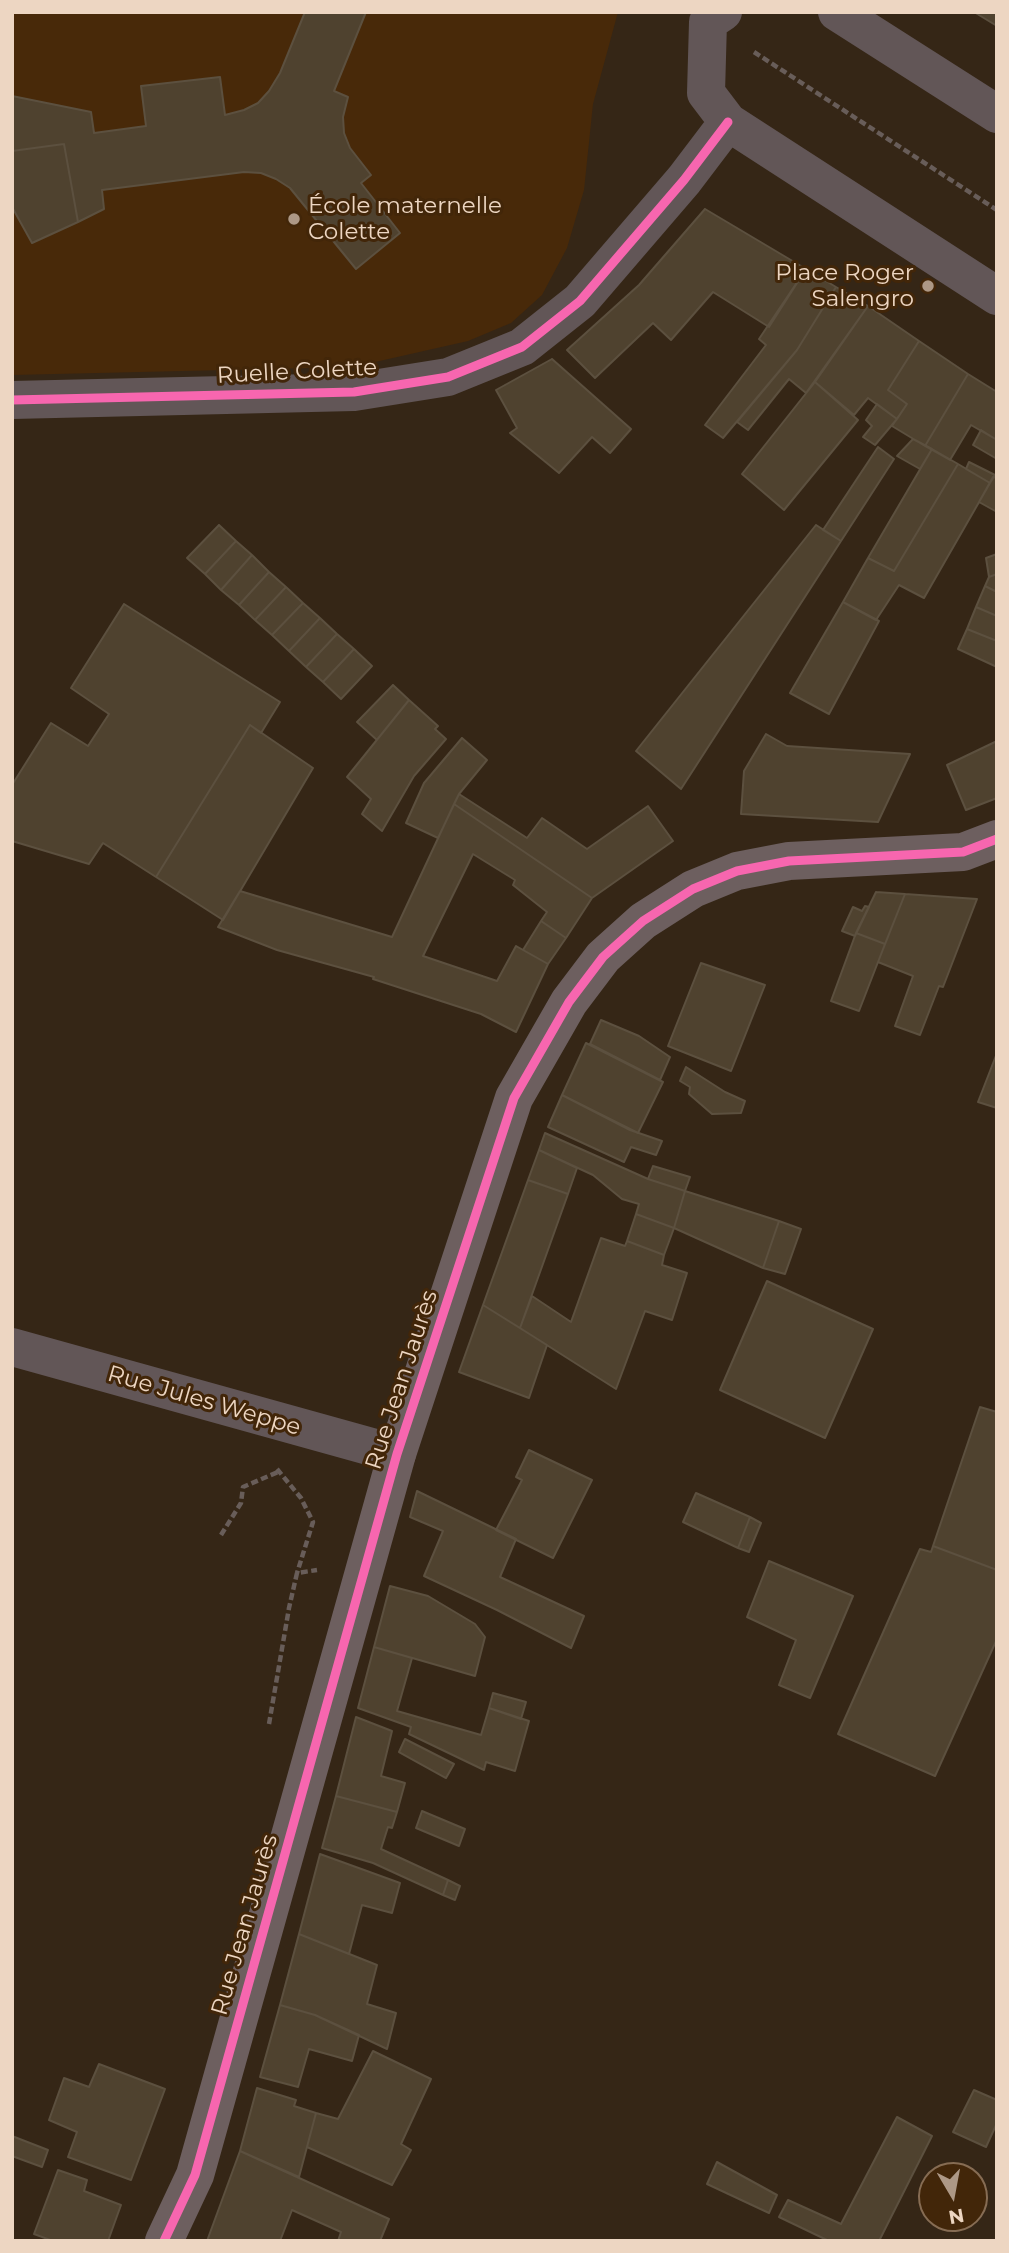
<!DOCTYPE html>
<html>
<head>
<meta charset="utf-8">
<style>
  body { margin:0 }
  #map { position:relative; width:1009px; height:2253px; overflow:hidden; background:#352616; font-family:Montserrat,sans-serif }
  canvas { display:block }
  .frame { position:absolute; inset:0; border:14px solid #edd6c2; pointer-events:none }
  .north { position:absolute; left:918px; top:2162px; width:70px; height:70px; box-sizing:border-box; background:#422609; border:2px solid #866c53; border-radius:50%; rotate:170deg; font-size:19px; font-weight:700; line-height:28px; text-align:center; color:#edd6c2 }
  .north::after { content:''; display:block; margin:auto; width:24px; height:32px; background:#ad9886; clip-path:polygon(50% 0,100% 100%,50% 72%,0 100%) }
</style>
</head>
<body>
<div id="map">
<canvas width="1009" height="2253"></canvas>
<div class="frame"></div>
<div class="north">N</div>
</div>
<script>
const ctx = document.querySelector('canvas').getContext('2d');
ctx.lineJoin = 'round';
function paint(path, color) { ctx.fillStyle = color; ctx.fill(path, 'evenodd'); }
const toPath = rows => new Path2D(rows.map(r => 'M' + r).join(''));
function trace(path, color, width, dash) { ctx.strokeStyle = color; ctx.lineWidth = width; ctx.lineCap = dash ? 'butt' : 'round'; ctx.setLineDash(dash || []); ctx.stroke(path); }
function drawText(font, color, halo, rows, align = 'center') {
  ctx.font = font + ' Montserrat,sans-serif'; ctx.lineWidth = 6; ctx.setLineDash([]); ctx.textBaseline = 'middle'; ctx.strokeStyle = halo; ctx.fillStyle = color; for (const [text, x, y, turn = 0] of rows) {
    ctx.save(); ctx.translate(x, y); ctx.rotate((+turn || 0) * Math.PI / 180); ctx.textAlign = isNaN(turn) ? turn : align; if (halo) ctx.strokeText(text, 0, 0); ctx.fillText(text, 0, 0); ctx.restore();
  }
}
paint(toPath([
  [12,12,618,12,593,104,584,190,567,248,542,295,511,323,468,341,353,367,12,375]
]), '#482909');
const building = toPath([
  [305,12,366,12,334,91,348,97,343,117,344,133,350,148,371,175,361,183,400,233,356,269,290,188,276,179,261,173,244,172,102,190,104,209,78,222,64,144,12,151,12,96,91,112,94,133,146,126,141,86,220,77,225,115,244,110,258,103,269,91,280,73,305,12],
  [974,12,997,12,997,26,974,12],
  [64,144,78,222,32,243,12,207,12,151,64,144],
  [705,209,806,269,769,327,713,292,671,340,653,323,595,378,567,350,639,285,705,209],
  [806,269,836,287,797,350,723,438,705,425,766,345,759,339,806,269],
  [836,287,868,306,806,393,789,379,748,430,737,422,797,350,836,287],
  [868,306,919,341,888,390,907,404,897,419,868,398,854,415,815,382,868,306],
  [919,341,968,374,925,446,892,426,907,404,888,390,919,341],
  [552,359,631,429,610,453,592,437,559,473,510,433,517,428,496,390,552,359],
  [968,374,997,392,997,440,971,425,950,460,925,446,968,374],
  [815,382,858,420,784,510,742,474,815,382],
  [877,404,897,419,875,445,863,437,872,426,866,420,877,404],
  [981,430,997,440,997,459,973,445,981,430],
  [913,439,932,449,920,469,897,456,913,439],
  [878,447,894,459,841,541,823,530,878,447],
  [932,449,958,464,894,571,868,558,932,449],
  [969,462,995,475,990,483,966,469,969,462],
  [958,464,990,483,924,598,899,585,876,620,843,602,868,558,894,571,958,464],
  [993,477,997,478,997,512,979,502,993,477],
  [219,525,236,541,205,574,187,558,219,525],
  [816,525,841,541,681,789,636,751,816,525],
  [236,541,252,555,221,590,205,574,236,541],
  [997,554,997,574,989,577,986,558,997,554],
  [252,555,269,572,239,605,221,590,252,555],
  [269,572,286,587,255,620,239,605,269,572],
  [997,574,997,592,985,586,989,577,997,574],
  [985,586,997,592,997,616,976,607,985,586],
  [286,587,303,603,272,635,255,620,286,587],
  [843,602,879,621,829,714,790,693,843,602],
  [303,603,320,618,289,651,272,635,303,603],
  [124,604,280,702,261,733,250,725,156,877,103,843,89,864,12,841,12,785,51,723,88,746,109,714,71,688,124,604],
  [976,607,997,616,997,641,967,629,976,607],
  [320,618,337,634,306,667,289,651,320,618],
  [967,629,997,641,997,667,958,649,967,629],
  [337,634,354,649,323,682,306,667,337,634],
  [354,649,372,666,341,699,323,682,354,649],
  [393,685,409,700,377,740,357,722,393,685],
  [409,700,438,726,435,729,446,739,414,776,382,831,362,814,371,799,347,777,409,700],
  [250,725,313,768,223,920,156,877,250,725],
  [766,734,787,746,910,754,878,822,741,814,744,771,766,734],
  [462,738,487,760,459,794,438,838,406,823,424,783,462,738],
  [997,741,997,798,966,810,947,765,997,741],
  [459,794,527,838,542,818,587,849,648,806,673,841,592,898,454,804,459,794],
  [454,804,592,898,566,938,541,921,547,912,513,885,515,880,473,854,423,956,497,981,516,946,548,964,516,1032,481,1014,373,979,374,977,277,950,218,927,240,891,392,937,454,804],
  [876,892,905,894,885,944,856,933,876,892],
  [905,894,977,899,943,987,939,986,920,1035,895,1026,913,976,878,962,905,894],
  [865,906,869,907,855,936,842,931,853,907,862,911,865,906],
  [541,921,566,938,548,964,523,950,541,921],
  [856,933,885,944,859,1011,831,1001,856,933],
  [701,963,765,985,731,1071,668,1046,701,963],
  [601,1020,639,1036,670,1057,660,1080,590,1044,601,1020],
  [586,1043,663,1082,638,1133,562,1095,586,1043],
  [997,1053,997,1108,978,1102,997,1053],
  [686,1067,725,1092,745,1101,741,1113,712,1114,689,1094,690,1087,680,1081,686,1067],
  [562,1095,630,1130,662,1141,656,1155,631,1147,624,1162,548,1127,562,1095],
  [545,1133,648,1179,685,1191,674,1228,636,1214,639,1204,622,1199,593,1175,539,1150,545,1133],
  [539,1150,577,1168,568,1194,528,1180,539,1150],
  [653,1166,690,1177,685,1191,648,1179,653,1166],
  [528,1180,568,1194,520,1328,483,1305,528,1180],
  [685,1191,779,1221,763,1268,674,1228,685,1191],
  [636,1214,674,1228,664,1255,627,1241,636,1214],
  [779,1221,801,1229,785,1274,763,1268,779,1221],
  [601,1238,625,1246,627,1241,664,1255,662,1265,687,1273,672,1320,645,1311,616,1389,520,1328,532,1296,571,1322,601,1238],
  [767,1281,873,1329,825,1438,720,1390,767,1281],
  [483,1305,547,1345,529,1398,459,1372,483,1305],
  [980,1407,997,1412,997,1570,933,1546,980,1407],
  [529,1450,592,1480,553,1558,496,1530,522,1480,516,1477,529,1450],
  [417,1491,516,1539,500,1577,584,1616,571,1648,497,1610,424,1576,443,1531,410,1517,417,1491],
  [696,1493,750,1517,738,1548,683,1522,696,1493],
  [750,1517,761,1523,749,1552,738,1548,750,1517],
  [933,1546,997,1570,997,1639,935,1776,838,1734,920,1549,931,1552,933,1546],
  [769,1561,853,1596,810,1698,779,1685,796,1640,747,1617,769,1561],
  [390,1586,428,1596,475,1624,485,1637,475,1676,374,1647,390,1586],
  [374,1647,412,1658,397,1711,481,1735,489,1708,529,1721,515,1771,486,1762,484,1770,409,1734,411,1727,358,1708,374,1647],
  [493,1693,526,1702,521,1719,489,1708,493,1693],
  [356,1717,392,1731,381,1776,405,1783,397,1812,336,1796,356,1717],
  [405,1739,454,1764,446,1778,399,1752,405,1739],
  [336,1796,397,1812,392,1828,388,1827,381,1849,448,1880,443,1895,373,1863,322,1848,336,1796],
  [422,1811,465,1829,459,1846,416,1828,422,1811],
  [320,1854,400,1883,392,1913,362,1905,349,1954,299,1934,320,1854],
  [448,1880,460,1886,455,1900,443,1895,448,1880],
  [299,1934,377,1965,367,2004,396,2013,387,2049,315,2015,280,2005,299,1934],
  [280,2005,315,2015,359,2035,352,2061,309,2049,298,2087,260,2077,280,2005],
  [373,2051,431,2079,401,2144,411,2150,392,2185,307,2147,316,2113,338,2119,373,2051],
  [99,2064,165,2089,131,2180,68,2157,77,2132,49,2120,64,2078,89,2087,99,2064],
  [257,2088,296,2100,294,2106,316,2113,299,2177,240,2151,257,2088],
  [974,2090,997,2100,997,2123,986,2147,953,2132,974,2090],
  [897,2117,932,2136,879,2241,829,2241,779,2217,788,2200,841,2224,897,2117],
  [12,2136,48,2150,42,2167,12,2156,12,2136],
  [240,2151,389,2219,380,2241,338,2241,341,2232,292,2210,280,2241,207,2241,240,2151],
  [717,2162,777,2195,769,2213,707,2184,717,2162],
  [58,2170,87,2180,84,2191,121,2205,108,2241,53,2241,34,2234,58,2170]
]);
paint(building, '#4f422f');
trace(building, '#5c503f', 2);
trace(toPath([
  [754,52,997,210],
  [277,1469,301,1498,313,1522,297,1573],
  [221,1535,241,1503,243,1487,278,1472],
  [269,1724,289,1608,297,1573,317,1570]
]), '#685d59', 4.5, [7, 3.5]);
trace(toPath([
  [723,12,708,22,706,93,728,122,997,296],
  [837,12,997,114],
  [12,400,354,392,448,377,522,347,580,301,684,180,728,122],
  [12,1347,397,1454]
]), '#625657', 38);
trace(toPath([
  [164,2241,195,2175,397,1454,514,1098,569,1002,603,957,643,921,693,889,737,871,789,861,963,852,997,839]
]), '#6d5f5f', 38);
trace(toPath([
  [12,400,354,392,448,377,522,347,580,301,684,180,728,122],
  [164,2241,195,2175,397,1454,514,1098,569,1002,603,957,643,921,693,889,737,871,789,861,963,852,997,839]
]), '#f766af', 9);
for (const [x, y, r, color] of [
  [294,219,7,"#ad9886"],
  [928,286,7,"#ad9886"]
]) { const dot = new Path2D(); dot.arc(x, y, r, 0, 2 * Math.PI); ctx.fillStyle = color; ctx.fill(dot); trace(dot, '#422609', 2.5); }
drawText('23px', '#edd6c2', '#422609', [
  ["École maternelle",308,206],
  ["Colette",308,232],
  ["Place Roger",914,273,"right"],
  ["Salengro",914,299,"right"]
], 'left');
drawText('23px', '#edd6c2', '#422609', [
  ["Ruelle Colette",297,372,-3],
  ["Rue Jean Jaurès",402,1380,-72],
  ["Rue Jules Weppe",204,1401,16],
  ["Rue Jean Jaurès",245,1925,-74]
]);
</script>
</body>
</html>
